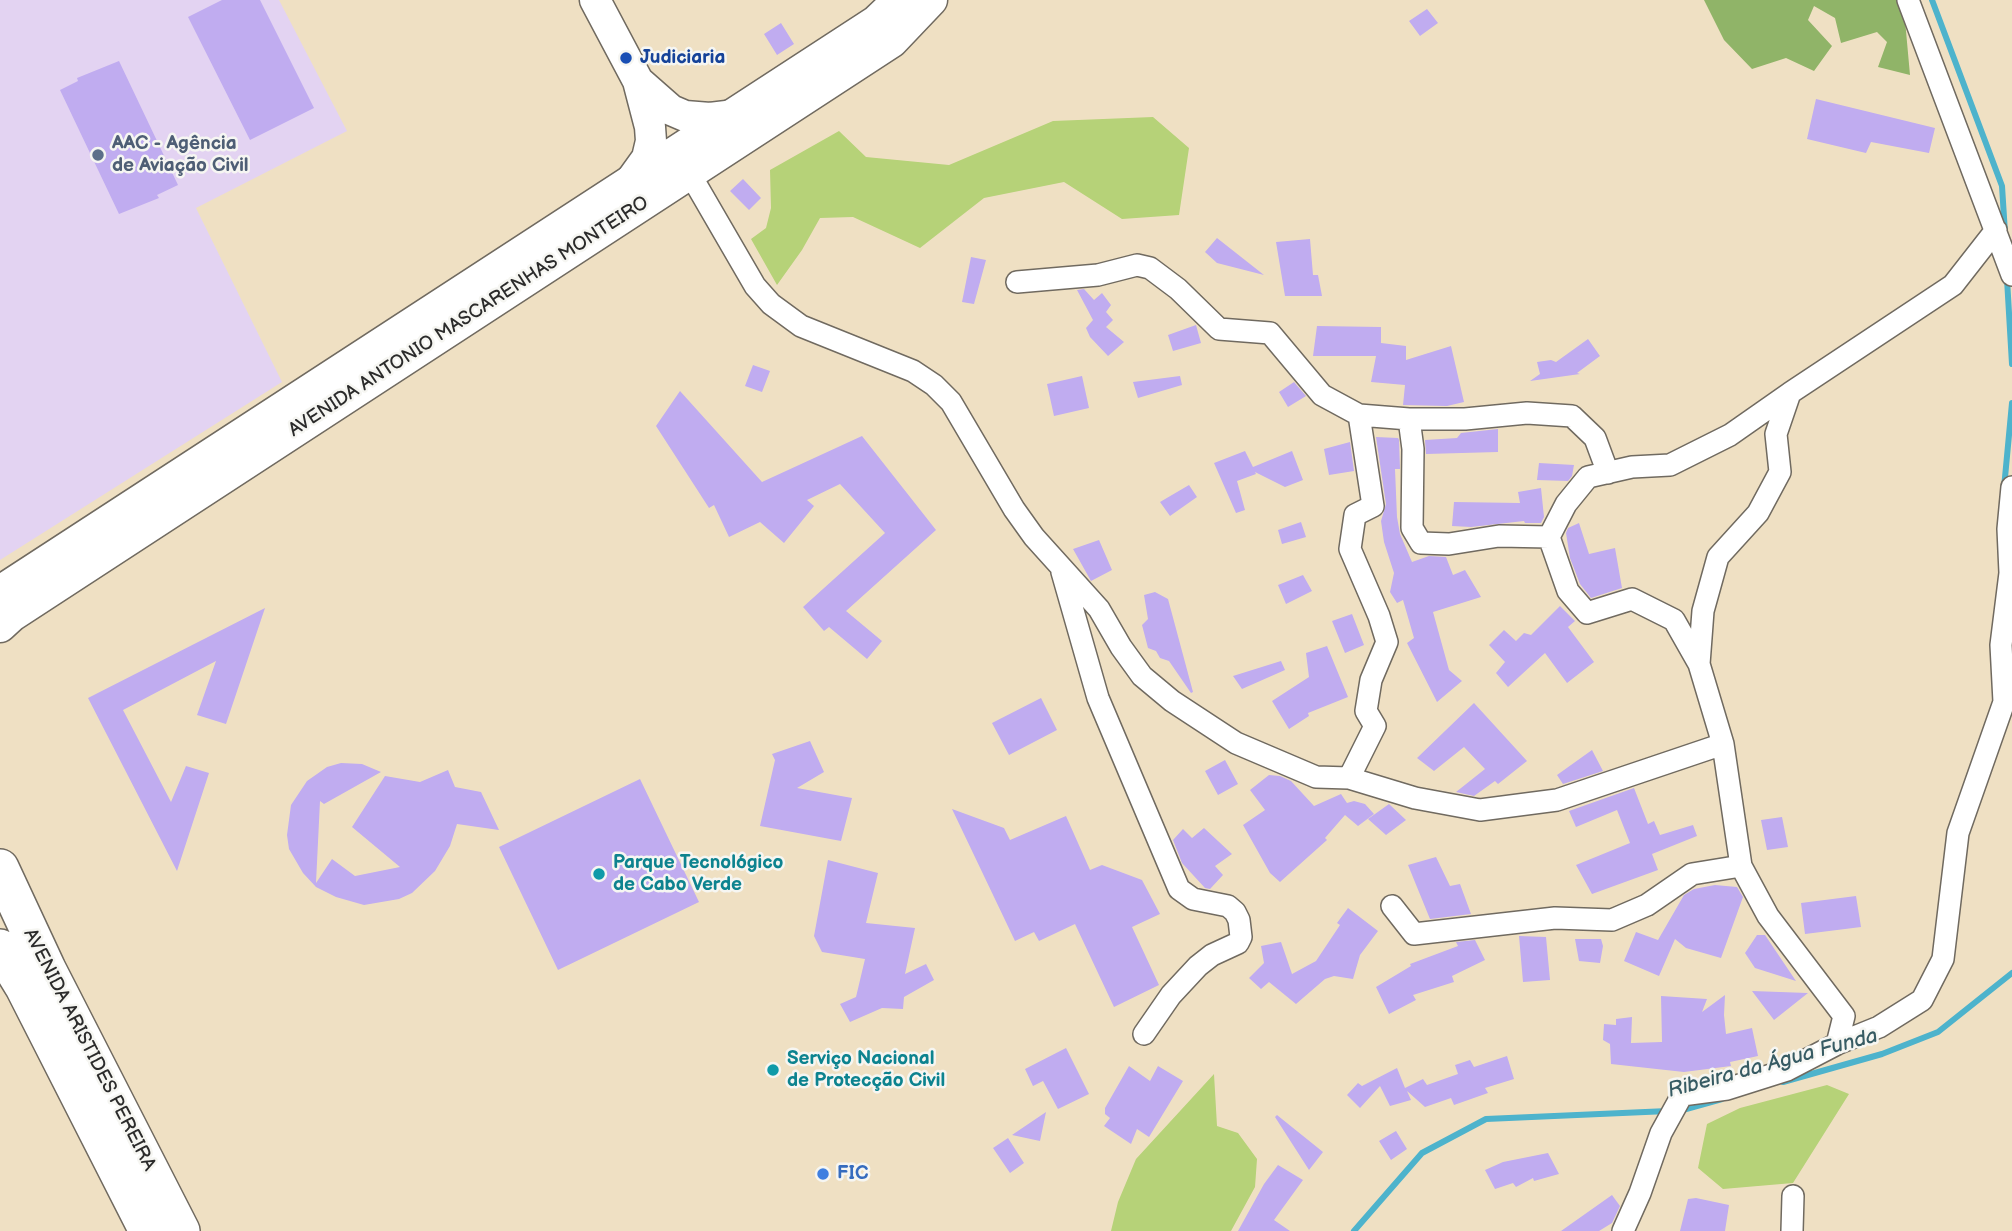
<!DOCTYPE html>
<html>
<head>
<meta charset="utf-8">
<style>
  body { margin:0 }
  canvas { display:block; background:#efe0c3 }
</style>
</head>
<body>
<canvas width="2012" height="1231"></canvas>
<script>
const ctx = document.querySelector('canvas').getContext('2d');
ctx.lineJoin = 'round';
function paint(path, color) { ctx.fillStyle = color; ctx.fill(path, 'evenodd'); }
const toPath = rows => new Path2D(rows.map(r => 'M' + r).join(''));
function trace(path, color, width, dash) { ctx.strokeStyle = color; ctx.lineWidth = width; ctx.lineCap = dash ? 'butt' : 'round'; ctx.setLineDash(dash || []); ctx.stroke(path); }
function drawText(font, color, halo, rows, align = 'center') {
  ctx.font = font + ' "Balsamiq Sans",sans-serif'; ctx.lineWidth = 5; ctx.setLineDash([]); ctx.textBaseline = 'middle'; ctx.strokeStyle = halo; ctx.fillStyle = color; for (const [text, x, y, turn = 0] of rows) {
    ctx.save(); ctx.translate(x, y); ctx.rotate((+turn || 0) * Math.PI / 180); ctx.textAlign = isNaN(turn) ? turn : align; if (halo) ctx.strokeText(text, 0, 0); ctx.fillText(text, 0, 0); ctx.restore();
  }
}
paint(toPath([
  [0,0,279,0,347,131,196,208,282,382,0,560]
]), '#e3d3f2');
paint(toPath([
  [1153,117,1189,148,1179,215,1122,219,1064,182,984,198,920,248,853,217,820,218,802,250,777,285,751,239,766,228,771,208,770,170,839,131,866,157,949,165,1053,121],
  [1214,1074,1217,1126,1238,1133,1257,1159,1255,1187,1231,1231,1111,1231,1118,1202,1136,1159],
  [1827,1085,1849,1094,1793,1183,1723,1189,1698,1168,1707,1124,1740,1108]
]), '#b6d278');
paint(toPath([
  [1704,0,1899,0,1904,9,1910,75,1878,67,1887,42,1877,32,1841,43,1835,18,1814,6,1808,20,1832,46,1814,71,1786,58,1752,69,1724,40]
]), '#90b468');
trace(toPath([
  [1932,0,2002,186,2005,233],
  [2007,279,2012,364],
  [2004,488,2012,403],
  [1783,1082,1882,1054,1938,1032,2012,973],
  [1679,1111,1722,1099],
  [1354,1231,1422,1153,1486,1119,1668,1111]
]), '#4db3cc', 6);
paint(toPath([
  [222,0,260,0,314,108,250,140,188,17],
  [1427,9,1438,23,1420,36,1409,21],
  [781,23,794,44,777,55,764,34],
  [119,61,178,185,157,195,159,198,119,214,60,90,78,81,77,78],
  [1816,99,1935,128,1929,153,1871,142,1866,153,1807,139],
  [743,179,761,198,749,210,730,191],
  [1217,238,1264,275,1217,263,1205,252],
  [1310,239,1313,275,1318,275,1322,296,1285,296,1276,242],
  [971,257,986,260,974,304,962,302],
  [1084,289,1094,300,1102,293,1111,305,1106,312,1113,320,1106,327,1124,342,1108,356,1090,337,1086,328,1093,320,1077,290],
  [1196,325,1201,343,1173,351,1168,335],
  [1317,326,1381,327,1381,343,1406,346,1406,360,1451,346,1464,402,1447,406,1403,405,1405,385,1371,382,1376,356,1313,356],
  [1588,339,1600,356,1577,373,1580,374,1530,381,1540,374,1537,362,1551,360,1556,362],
  [753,365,770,371,762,392,745,386],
  [1082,376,1089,408,1054,416,1047,384],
  [1180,376,1182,385,1138,398,1133,382],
  [1294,382,1306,396,1288,407,1279,392],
  [680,391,762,482,862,436,936,530,846,611,882,641,867,659,829,627,824,631,803,607,885,533,840,484,807,500,814,506,784,543,760,522,729,537,714,505,709,508,656,426],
  [1498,429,1498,452,1426,454,1425,440,1457,438,1461,433],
  [1376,437,1398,438,1399,440,1400,469,1395,469,1397,517,1400,534,1412,562,1429,556,1446,557,1453,575,1465,570,1481,597,1433,612,1449,670,1462,681,1437,702,1407,643,1414,638,1403,600,1397,603,1390,592,1394,573,1384,542,1381,521,1386,504],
  [1350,442,1354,471,1329,475,1324,449],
  [1245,451,1253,467,1292,451,1303,480,1285,487,1255,472,1256,474,1237,481,1245,510,1236,513,1214,463],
  [1539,463,1574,465,1572,476,1568,481,1537,480],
  [1189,485,1197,497,1170,516,1160,502],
  [1541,488,1544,517,1541,523,1525,523,1524,521,1471,527,1452,526,1454,502,1520,503,1518,492],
  [1301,522,1306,537,1282,544,1278,530],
  [1579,523,1589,554,1615,548,1622,588,1591,598,1580,584,1570,558,1566,533,1568,528],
  [1099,540,1112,570,1091,581,1073,549],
  [1303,575,1312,591,1286,604,1278,585],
  [1155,592,1168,599,1193,692,1191,693,1169,661,1160,658,1156,651,1148,648,1142,625,1148,619,1144,595],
  [1560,606,1575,621,1568,627,1594,662,1567,683,1545,653,1508,687,1496,673,1505,662,1489,645,1504,630,1516,641,1524,633,1531,635],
  [265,608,226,724,197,715,216,661,123,710,171,802,186,766,209,773,177,871,88,698],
  [1352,614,1364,645,1345,653,1332,621],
  [1327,646,1348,697,1308,713,1309,716,1289,729,1272,701,1309,677,1306,653],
  [1281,661,1285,670,1242,689,1233,676],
  [1041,698,1057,730,1009,755,992,723],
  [1474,703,1527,761,1498,784,1495,781,1474,796,1456,792,1485,769,1464,747,1434,771,1417,758],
  [810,741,824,772,797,788,852,798,841,841,760,826,775,760,772,754],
  [1592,750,1603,771,1563,784,1557,775],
  [1225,760,1238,784,1218,795,1205,771],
  [341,763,362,764,381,772,324,804,320,801,316,883,332,859,355,876,400,867,352,827,385,776,420,782,448,770,455,787,481,792,499,830,457,824,450,846,435,871,412,893,399,899,364,905,336,897,316,887,303,873,289,849,287,835,291,805,307,781,327,767],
  [1269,775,1280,776,1291,781,1314,806,1341,794,1347,803,1354,801,1365,804,1374,814,1358,826,1345,815,1325,838,1327,840,1280,882,1270,873,1243,825,1265,810,1250,790],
  [640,779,699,902,558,970,499,847],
  [1634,788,1648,824,1654,821,1660,835,1693,825,1697,836,1652,854,1658,870,1592,894,1576,865,1630,843,1617,810,1576,827,1569,811],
  [1389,804,1406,820,1386,835,1368,819],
  [952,809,1004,828,1010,840,1066,816,1090,870,1102,865,1142,880,1160,914,1132,927,1159,985,1114,1007,1075,924,1039,941,1034,932,1015,941],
  [1782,817,1788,847,1767,850,1761,820],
  [1204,828,1232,854,1215,866,1223,875,1210,889,1205,888,1182,863,1173,840,1183,829,1192,838],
  [1436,857,1450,886,1460,884,1471,914,1430,919,1408,865],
  [828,860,878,873,866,923,915,928,905,974,926,964,934,980,904,997,903,1009,882,1008,850,1022,840,1004,856,997,865,959,822,952,814,936],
  [1715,885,1737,887,1743,897,1721,958,1686,948,1675,939,1659,976,1624,961,1636,932,1658,940,1684,895,1694,889],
  [1856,896,1861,927,1805,934,1801,903],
  [1348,908,1378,931,1360,955,1353,979,1334,976,1325,979,1296,1004,1269,982,1261,989,1249,978,1264,963,1261,946,1281,942,1292,974,1316,961,1340,925,1337,923],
  [1757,935,1765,935,1796,981,1755,968,1745,953],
  [1519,936,1546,937,1550,980,1523,982],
  [1575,939,1601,939,1603,946,1600,963,1579,961],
  [1475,940,1485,960,1452,976,1454,982,1413,995,1416,1000,1389,1014,1376,987,1411,966,1410,964,1458,946,1456,942],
  [1752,991,1808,993,1774,1020],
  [1725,995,1724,1015,1726,1034,1752,1028,1758,1056,1730,1062,1731,1066,1684,1072,1611,1064,1610,1044,1603,1040,1604,1024,1616,1025,1616,1019,1632,1017,1631,1043,1662,1042,1661,996,1707,999,1702,1012],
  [1066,1048,1089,1094,1058,1109,1043,1081,1033,1086,1025,1069],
  [1507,1056,1514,1079,1485,1088,1488,1093,1454,1105,1451,1098,1425,1107,1407,1091,1411,1100,1390,1106,1380,1086,1360,1108,1347,1095,1358,1083,1362,1086,1397,1068,1405,1088,1423,1079,1427,1085,1458,1074,1455,1065,1470,1060,1474,1067],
  [1129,1066,1150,1081,1158,1066,1183,1081,1149,1137,1137,1129,1131,1144,1104,1126,1110,1118,1105,1114,1105,1108],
  [1046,1112,1040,1141,1012,1135],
  [1277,1115,1323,1152,1309,1170,1275,1117],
  [1396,1131,1407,1149,1391,1160,1379,1141],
  [1008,1138,1024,1163,1010,1173,993,1148],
  [1548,1153,1559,1174,1534,1181,1533,1178,1516,1187,1513,1183,1495,1189,1485,1170,1503,1162],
  [1278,1165,1303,1180,1274,1220,1290,1231,1238,1231,1264,1184],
  [1612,1195,1620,1206,1612,1223,1599,1231,1561,1231],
  [1696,1198,1729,1205,1725,1231,1680,1231,1688,1199]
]), '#c0acf0');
const street = toPath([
  [1908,0,2012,275],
  [690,174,755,286,771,304,801,326,913,371,934,385,951,402,1014,509,1034,537,1099,609,1121,647,1142,676,1172,701,1236,743,1316,777,1349,778,1415,798,1480,810,1557,800,1723,744,1699,664,1703,611,1718,557,1758,513,1780,472,1776,434,1790,393,1953,285,1996,230],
  [1017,282,1098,275,1137,265,1150,268,1178,289,1219,329,1270,333,1322,395,1359,415,1409,419,1465,419,1527,413,1572,416,1595,438,1608,473],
  [1409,419,1413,449,1412,528,1421,543,1449,544,1499,536,1549,537],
  [1062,572,1098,698,1179,889,1193,899,1228,906,1235,912,1239,920,1241,937,1238,943,1212,955,1198,966,1171,995,1144,1034],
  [1699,664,1674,620,1632,599,1587,613,1568,591,1549,537,1566,504,1588,477,1632,467,1670,465,1730,435,1790,393],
  [1349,778,1375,726,1366,711,1371,680,1387,642,1379,616,1350,549,1355,515,1373,506,1359,415],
  [1741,866,1768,916,1844,1016,1837,1044],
  [1392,906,1414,934,1555,918,1612,920,1647,905,1692,874,1741,866,1723,744],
  [1623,1231,1640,1193,1661,1133,1682,1095,1727,1089,1787,1070,1837,1044,1879,1027,1922,1000,1943,959,1958,833,2004,702,2001,645,2010,573,2008,529,2012,487],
  [1792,1231,1793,1196]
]);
const secondary = toPath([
  [595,0,638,81,650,127,651,141,647,158,629,183],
  [638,81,671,110,685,116,710,118,735,115]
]);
const primary = toPath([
  [0,592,876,22,899,0],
  [0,626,12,615,892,41,931,0]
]);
const highway = toPath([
  [0,868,47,969,181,1231],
  [0,948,24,987,148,1231]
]);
trace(street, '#706a60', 24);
trace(secondary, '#706a60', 33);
trace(primary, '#706a60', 35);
trace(highway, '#706a60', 40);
trace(street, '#fff', 21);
trace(secondary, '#fff', 30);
trace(primary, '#fff', 32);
trace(highway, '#fff', 37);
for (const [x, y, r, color] of [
  [626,58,7,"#1a4fb4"],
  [98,155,7,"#5c6f8a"],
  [599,874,7,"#0f9aa8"],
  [773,1070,7,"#0f9aa8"],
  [823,1174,7,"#3f7fe0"]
]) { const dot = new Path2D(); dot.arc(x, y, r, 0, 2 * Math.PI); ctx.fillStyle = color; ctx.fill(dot); trace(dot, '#f6f6f2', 2.5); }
drawText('bold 19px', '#164399', '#f6f6f2', [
  ["Judiciaria",640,58]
], 'left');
drawText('bold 19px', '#4e5e75', '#f6f6f2', [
  ["AAC - Agência",112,144],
  ["de Aviação Civil",112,166]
], 'left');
drawText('19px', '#2b2b2b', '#f6f6f2', [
  ["AVENIDA ANTONIO MASCARENHAS MONTEIRO",469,317,-33],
  ["AVENIDA ARISTIDES PEREIRA",89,1050,63]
]);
drawText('bold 19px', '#0d838f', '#f6f6f2', [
  ["Parque Tecnológico",613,863],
  ["de Cabo Verde",613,885],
  ["Serviço Nacional",787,1059],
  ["de Protecção Civil",787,1081]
], 'left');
drawText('bold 19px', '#366cbe', '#f6f6f2', [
  ["FIC",837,1174]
], 'left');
drawText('italic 21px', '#375b63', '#f6f6f2', [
  ["Ribeira da Água Funda",1773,1064,-15]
]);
</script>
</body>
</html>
